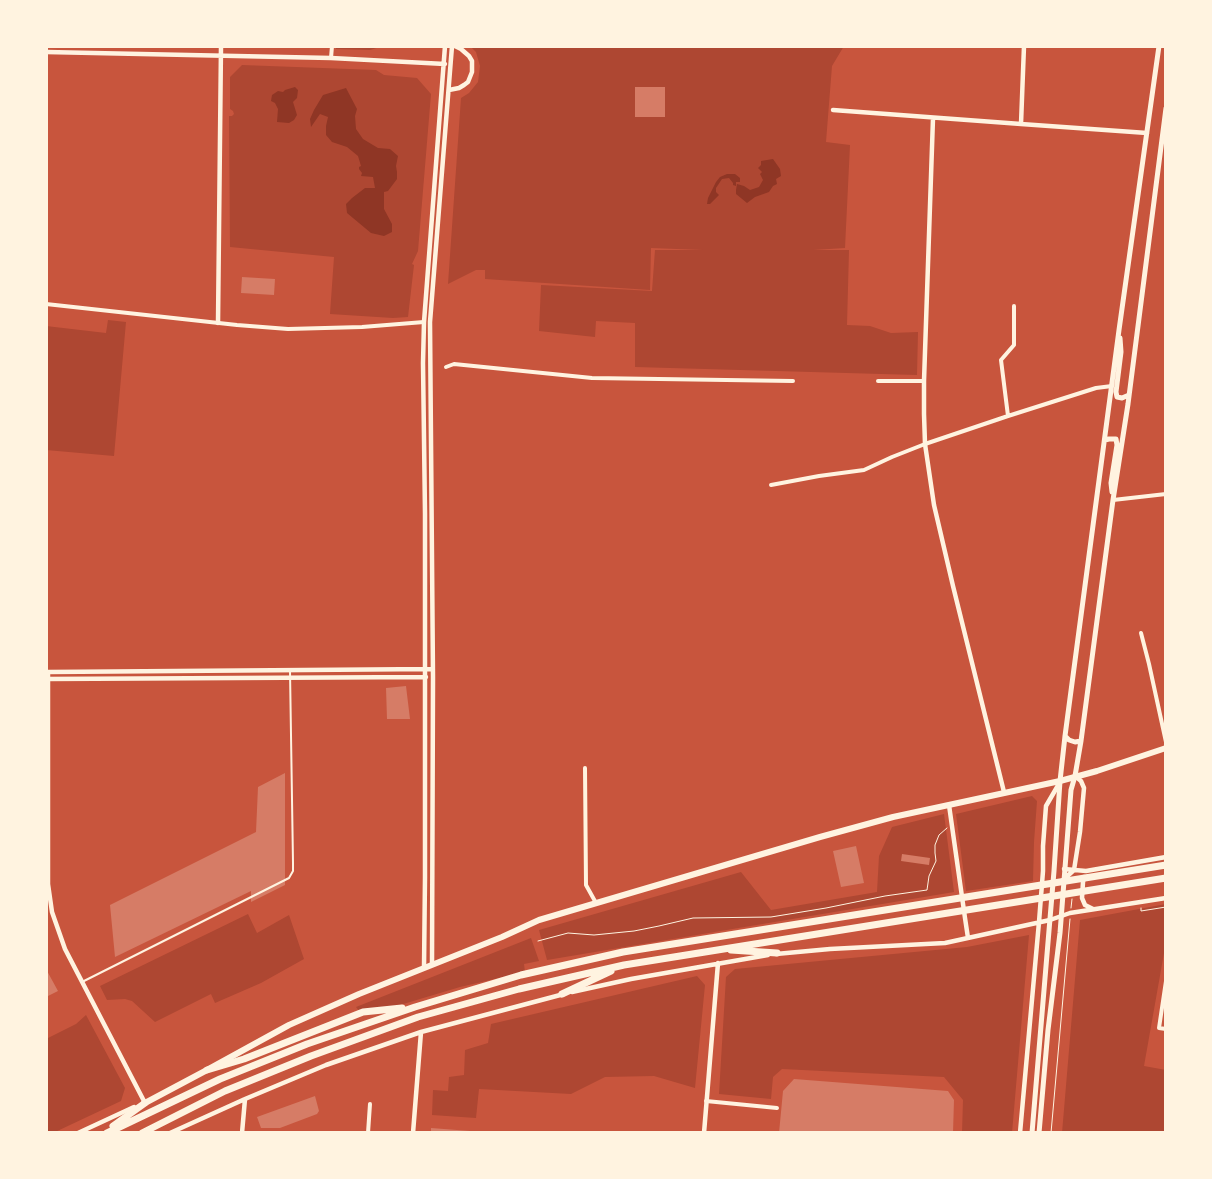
<!DOCTYPE html>
<html>
<head>
<meta charset="utf-8">
<style>
  body { margin:0 }
  #map { position:relative; width:1212px; height:1179px; overflow:hidden; background:#c8553d; font-family:Ubuntu,sans-serif }
  canvas { display:block }
  .frame { position:absolute; inset:0; border:48px solid #fff3e0; pointer-events:none }
</style>
</head>
<body>
<div id="map">
<canvas width="1212" height="1179"></canvas>
<div class="frame"></div>
</div>
<script>
const ctx = document.querySelector('canvas').getContext('2d');
ctx.lineJoin = 'round';
function paint(path, color) { ctx.fillStyle = color; ctx.fill(path, 'evenodd'); }
const toPath = rows => new Path2D(rows.map(r => 'M' + r).join(''));
function trace(path, color, width, dash) { ctx.strokeStyle = color; ctx.lineWidth = width; ctx.lineCap = dash ? 'butt' : 'round'; ctx.setLineDash(dash || []); ctx.stroke(path); }
paint(toPath([
  [336,46,383,46,370,50,336,49],
  [470,46,844,46,832,66,826,142,850,145,845,248,813,250,849,250,847,325,870,326,891,333,918,332,917,375,635,367,635,323,596,321,595,337,539,331,541,285,652,291,655,250,703,250,651,248,650,290,485,279,485,270,476,270,448,284,461,98,469,93,478,82,480,66,476,52],
  [242,65,376,70,384,75,417,78,431,94,418,251,412,264,414,265,408,317,393,318,330,314,334,257,230,247,229,116,232,116,234,114,233,111,230,109,230,77],
  [108,320,126,322,114,456,46,450,46,326,106,333],
  [1032,796,1037,801,1034,842,1033,881,966,891,956,814],
  [944,814,954,892,547,960,539,930,741,872,771,910,877,892,879,856,892,827],
  [1166,904,1164,953,1144,1066,1166,1070,1166,1133,1062,1133,1080,920],
  [248,914,257,933,289,915,304,959,261,983,215,1003,211,994,155,1022,132,1001,125,999,107,1000,100,986],
  [1029,935,1012,1133,962,1133,963,1100,944,1077,782,1069,773,1077,771,1099,719,1094,726,977,735,969,967,947],
  [531,938,539,961,524,964,525,972,460,987,400,1005,359,1011,356,1007],
  [697,976,705,985,695,1088,654,1076,605,1077,571,1094,479,1089,476,1118,432,1115,433,1090,448,1091,449,1077,464,1075,465,1050,488,1043,491,1024],
  [86,1015,125,1088,121,1101,53,1133,46,1133,46,1039,76,1024]
]), '#ae4732');
paint(toPath([
  [295,87,298,90,297,98,293,102,297,115,294,120,289,123,277,122,278,109,275,103,271,101,272,95,278,91,283,92,285,90],
  [346,88,357,109,355,116,356,129,363,139,378,148,390,149,398,156,396,166,397,172,397,179,388,191,384,192,384,209,392,224,392,232,384,236,371,233,347,213,346,204,352,198,365,188,375,188,373,177,361,176,362,173,359,169,359,167,361,166,358,156,347,147,332,142,326,135,326,126,328,117,320,114,311,127,310,119,314,110,323,95],
  [773,159,780,169,781,176,776,179,777,184,773,186,769,192,755,197,747,203,736,194,736,190,737,184,744,186,750,190,759,187,763,180,760,174,762,172,758,168,761,165,761,161],
  [727,174,735,174,740,178,740,182,736,182,736,186,733,185,733,183,729,178,722,179,716,188,716,192,719,195,710,204,707,204,708,198,716,182,720,177]
]), '#8f3625');
paint(toPath([
  [635,87,665,87,665,117,635,117],
  [242,277,275,279,274,295,241,293],
  [406,686,410,719,387,719,386,688],
  [285,773,285,885,251,902,251,891,115,957,110,905,256,832,258,787],
  [856,846,864,883,841,887,833,851],
  [902,854,930,858,929,865,901,861],
  [46,969,58,991,46,997],
  [794,1079,948,1091,954,1100,953,1133,779,1133,783,1091],
  [315,1096,319,1111,317,1114,280,1128,261,1128,257,1117],
  [431,1128,470,1131,470,1133,431,1133]
]), '#d67c66');
trace(toPath([
  [1071,908,1072,899],
  [1141,908,1141,911,1166,907],
  [538,941,568,933,594,935,634,931,659,926,693,918,771,917,826,908,885,896,927,890,929,876,936,861,935,853,935,845,939,835,947,828],
  [1051,1133,1070,919]
]), '#fff3e0', 1);
trace(toPath([
  [82,982,289,878,293,871,293,863,290,671]
]), '#fff3e0', 2);
trace(toPath([
  [331,58,332,46],
  [46,304,237,325,288,329,362,327,424,322],
  [446,367,454,364,592,378,793,381],
  [878,381,924,381],
  [1008,416,1001,360,1014,345,1014,306],
  [771,485,819,476,864,470,892,457,925,444,1008,416,1096,388,1112,386],
  [1113,500,1166,494],
  [1141,633,1149,664,1166,742],
  [585,768,586,885,596,903],
  [1166,981,1159,1028,1166,1029],
  [706,1101,777,1108],
  [368,1133,370,1104]
]), '#fff3e0', 4);
trace(toPath([
  [46,52,331,58,445,64],
  [449,90,459,88,464,85,468,82,472,72,472,61,469,56,461,49,455,46],
  [833,110,1021,124,1147,133],
  [933,118,924,381,924,414,925,444,934,505,953,586,1004,792],
  [1021,124,1024,46],
  [218,323,221,46],
  [48,672,48,884,52,912,65,949,145,1103,143,1103],
  [48,672,433,669],
  [47,679,426,677],
  [949,805,965,918,968,938],
  [1064,869,1086,871,1166,857],
  [1084,877,1083,882,1082,898,1085,905,1093,909],
  [1063,880,1074,870,1080,832,1084,788,1081,781,1075,776],
  [776,954,830,949,945,943,1050,920,1070,913,1166,898],
  [432,964,433,677,430,322,452,46],
  [424,968,425,877,425,514,423,363,424,322,445,46],
  [572,992,631,979,768,955],
  [78,1133,134,1107],
  [170,1133,245,1099,326,1065,421,1032,564,994],
  [242,1133,245,1099],
  [413,1133,421,1032],
  [704,1133,718,963],
  [1020,1133,1039,922,1043,871,1043,846,1046,806,1060,782]
]), '#fff3e0', 4.5);
trace(toPath([
  [1120,338,1121,352,1116,392,1117,397,1122,398,1129,395],
  [1105,440,1109,439,1116,439,1117,445,1111,483,1112,492],
  [1065,736,1069,740,1075,742,1081,741],
  [1032,1133,1054,871,1060,781,1065,736,1119,330,1159,46],
  [1039,1133,1048,1030,1060,933,1071,790,1075,776,1081,741,1113,500,1128,404,1166,108]
]), '#fff3e0', 5);
trace(toPath([
  [145,1103,207,1070,289,1025,359,994,502,937,539,920,820,837,893,817,1060,781,1097,771,1166,748]
]), '#fff3e0', 6);
trace(toPath([
  [731,950,777,953],
  [562,994,611,971],
  [207,1070,244,1059,363,1012,402,1008],
  [113,1126,145,1103],
  [107,1133,220,1079,307,1044,415,1007,521,975,623,952,1166,865],
  [142,1133,225,1091,311,1056,418,1017,519,989,624,965,1166,878]
]), '#fff3e0', 7);
</script>
</body>
</html>
